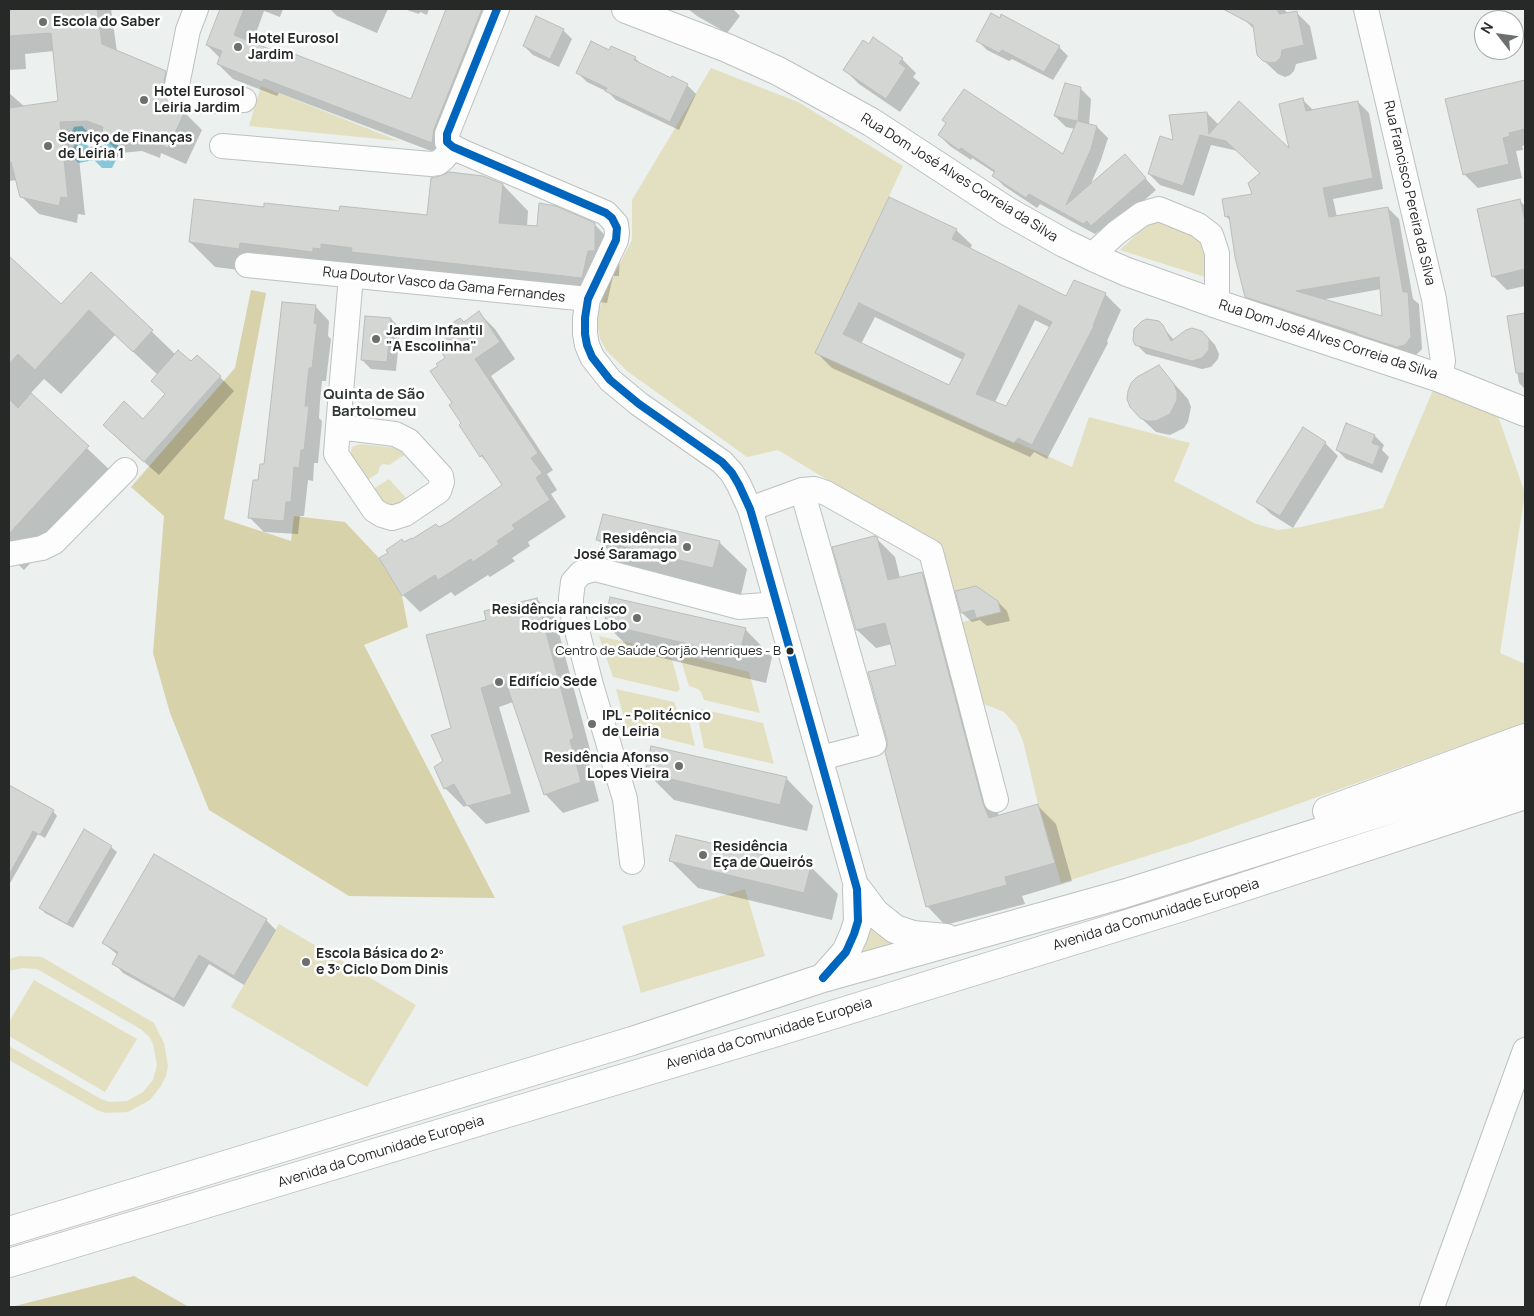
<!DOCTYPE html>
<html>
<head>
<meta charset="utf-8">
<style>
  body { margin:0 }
  #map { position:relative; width:1534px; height:1316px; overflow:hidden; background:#ecf0ee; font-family:Manrope,sans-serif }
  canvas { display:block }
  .frame { position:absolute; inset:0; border:10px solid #272928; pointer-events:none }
  .north { position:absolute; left:1474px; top:10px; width:50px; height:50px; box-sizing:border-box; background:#fff; border:1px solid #a9a9a9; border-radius:50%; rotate:300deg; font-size:14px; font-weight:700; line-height:20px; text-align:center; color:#272928 }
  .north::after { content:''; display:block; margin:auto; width:18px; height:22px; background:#6c6f6d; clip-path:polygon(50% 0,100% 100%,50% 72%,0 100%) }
</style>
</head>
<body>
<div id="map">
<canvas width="1534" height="1316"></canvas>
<div class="frame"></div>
<div class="north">N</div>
</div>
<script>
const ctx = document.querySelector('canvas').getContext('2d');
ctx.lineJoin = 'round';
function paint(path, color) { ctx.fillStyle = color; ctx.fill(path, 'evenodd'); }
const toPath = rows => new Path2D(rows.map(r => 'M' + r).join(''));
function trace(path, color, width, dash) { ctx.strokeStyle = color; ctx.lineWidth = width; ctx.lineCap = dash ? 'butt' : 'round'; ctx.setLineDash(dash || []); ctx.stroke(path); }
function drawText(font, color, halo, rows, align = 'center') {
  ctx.font = font + ' Manrope,sans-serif'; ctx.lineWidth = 5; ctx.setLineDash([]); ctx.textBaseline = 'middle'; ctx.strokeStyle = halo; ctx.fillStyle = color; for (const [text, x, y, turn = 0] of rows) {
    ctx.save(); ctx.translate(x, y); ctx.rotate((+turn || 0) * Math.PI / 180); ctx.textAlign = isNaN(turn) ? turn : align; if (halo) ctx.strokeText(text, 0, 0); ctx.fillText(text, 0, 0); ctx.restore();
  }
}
paint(toPath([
  [711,68,798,102,903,166,816,353,1072,467,1089,417,1190,443,1174,481,1256,524,1278,530,1301,527,1383,508,1433,390,1498,416,1525,493,1500,653,1525,664,1525,723,1194,841,1061,883,1038,804,1023,741,1016,725,1004,712,984,704,962,622,1001,612,998,601,976,586,954,591,938,547,778,450,747,457,627,371,606,350,600,339,598,328,598,313,606,290,632,240,632,200],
  [261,86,399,141,249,126],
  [1160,222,1187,230,1204,242,1208,278,1120,250,1142,229,1151,223],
  [360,444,397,448,406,454,389,465,383,464,380,466,378,473,366,481,350,456,352,447],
  [389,479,407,499,396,505,391,505,383,502,373,489],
  [599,636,670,652,680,689,677,692,613,677],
  [679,654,749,672,760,713,704,700,701,692,698,689,689,686],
  [616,689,674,702,677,710,681,714,688,716,695,746,627,729],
  [701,709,763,723,774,764,704,748,697,714],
  [745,889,765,956,641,993,622,926],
  [864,922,913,940,847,960],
  [279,924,416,1005,367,1087,231,1007],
  [19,956,42,957,154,1023,164,1043,168,1066,166,1076,161,1086,150,1100,128,1112,105,1113,97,1110,9,1060,9,1046,101,1099,109,1102,127,1101,143,1092,153,1080,157,1065,153,1044,150,1038,142,1030,37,969,22,968,9,971,9,959],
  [34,980,137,1039,105,1092,9,1036,9,1022]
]), '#e3e0c2');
paint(toPath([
  [251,290,266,293,224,519,291,541,294,516,345,522,379,558,402,596,408,627,364,645,495,898,349,896,209,810,170,713,153,653,164,516,131,487,235,368],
  [134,1276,189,1307,11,1307]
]), '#d7d2a9');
paint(toPath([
  [82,126,88,132,84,142,89,147,103,146,108,140,115,141,121,150,112,168,102,168,94,160,79,163,69,154,76,143,70,136,74,127]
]), '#86c8d9');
paint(toPath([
  [9,9,111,9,117,52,165,72,183,90,180,106,180,111,184,112,202,130,186,164,161,153,160,158,142,151,120,153,105,139,77,139,85,215,78,214,77,223,39,214,21,196,17,180,9,181,9,93,25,107,59,102,54,51,25,54,26,69,9,70],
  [221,9,283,9,280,17,264,11,252,44,412,101,447,9,504,9,447,157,279,93,277,96,233,79,218,64,220,58,207,45],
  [330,9,388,9,377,33,337,16],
  [404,9,429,9,427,15,420,12,419,14],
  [688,9,733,9,740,16,727,33,697,16],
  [1242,9,1284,9,1288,14,1296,12,1310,26,1317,59,1296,64,1294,71,1290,75,1285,77,1278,74,1258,55,1254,29,1245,20],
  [563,30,572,39,559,67,533,55,524,46],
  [978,41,1059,47,1068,56,1053,80,1012,59,1009,61,987,50],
  [869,45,902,59,916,73,913,77,920,83,900,112,859,84,845,70],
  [610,51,635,58,642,65,671,80,687,85,696,94,679,130,616,100,608,92,587,82,578,73],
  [1525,81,1525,145,1522,146,1523,150,1516,151,1522,178,1478,188,1464,174,1447,100],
  [1080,88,1091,99,1089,125,1097,127,1108,138,1101,160,1090,186,1125,156,1156,190,1103,236,1099,231,1095,234,1040,204,1037,208,1004,186,993,175,995,173,972,158,971,160,950,146,939,135,1063,156,1075,129,1066,127,1055,116],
  [1303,100,1314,111,1358,102,1369,113,1383,189,1333,199,1337,217,1388,208,1399,219,1413,299,1419,304,1422,349,1416,355,1409,358,1258,308,1246,296,1231,222,1226,216,1254,195,1262,174,1238,151,1211,145,1194,196,1160,185,1149,174,1174,142,1207,113,1219,125,1291,152],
  [1381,289,1384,318,1321,300],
  [503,185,528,211,527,226,594,224,620,250,619,276,613,276,607,303,378,277,264,273,215,267,190,242,265,209,428,217],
  [890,199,956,230,972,245,970,249,1066,298,1105,294,1121,310,1107,341,1108,343,1047,459,1034,452,1030,457,832,368,817,353],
  [875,317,963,360,950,386,861,344],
  [1035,320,1051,328,1007,408,995,402],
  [1520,201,1525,206,1525,286,1507,290,1493,276],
  [13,262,61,306,91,273,176,355,220,377,234,391,159,475,118,439,143,420,166,395,158,375,115,335,61,394,44,379,30,394,113,473,24,570,9,556,9,267],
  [315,306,329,321,328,336,331,339,326,381,322,381,320,401,319,418,322,421,318,463,314,463,313,481,308,480,304,516,300,516,298,534,264,532,250,518,259,481],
  [479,313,495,329,515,359,491,376,553,470,547,474,557,490,551,494,566,517,528,542,530,546,512,558,515,561,490,577,488,575,455,596,451,592,420,612,403,595,380,559,405,544,447,524,504,486,492,468,481,456,460,426,463,424,454,403,447,358,447,348,464,323],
  [1525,315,1525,389,1519,383,1509,317],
  [391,319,400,328,396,371,371,369,362,360],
  [1162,326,1174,340,1197,330,1206,335,1215,345,1219,354,1218,359,1211,367,1202,369,1146,354,1136,344],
  [1159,367,1188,399,1191,407,1188,422,1184,428,1170,435,1156,432,1141,418],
  [1347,425,1375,436,1384,445,1382,450,1389,457,1382,473,1346,459,1337,450],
  [1325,443,1338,456,1293,528,1271,514,1258,501],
  [876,538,895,557,900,578,922,573,940,592,999,817,1037,805,1056,824,1072,881,1022,896,1025,904,945,925,927,906,889,747,897,666,892,644,876,648,857,630,834,548],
  [598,540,719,542,747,569,741,595,625,567],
  [537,599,555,618,592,757,588,759,599,801,563,813,545,794,513,702,499,707,530,812,486,824,467,805,464,807,445,788,445,761,452,729,487,621],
  [998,602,1007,611,1010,621,987,626,980,620,972,622,962,613],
  [605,624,745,629,772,657,766,683,633,651],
  [646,772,786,778,813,806,807,831,674,800],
  [9,787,53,811,57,816,45,838,38,834,9,885],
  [111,847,117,852,73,928,45,913,40,907],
  [671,861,811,867,838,894,832,920,698,888],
  [266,920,276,930,244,985,209,964,184,1007,123,973,114,963,118,955,103,943]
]), '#0003');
const building = toPath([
  [9,9,97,9,102,44,166,71,163,87,164,96,173,107,185,111,168,148,144,137,142,141,123,134,101,136,103,127,87,121,60,122,68,198,61,197,59,206,20,197,11,162,9,162,9,108,58,101,51,33,9,36,9,9],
  [220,9,244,9,234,35,282,54,284,50,411,99,446,9,482,9,434,129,432,143,264,79,262,82,217,64,222,51,206,45,220,9],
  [1223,9,1277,9,1279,14,1297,11,1304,45,1282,50,1281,57,1276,62,1270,63,1263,61,1257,55,1253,25,1223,9],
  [991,13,1000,18,1001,14,1060,46,1044,72,1002,50,999,53,976,41,991,13],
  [536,16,564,29,550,59,523,46,536,16],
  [873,37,903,58,899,63,906,68,886,99,843,70,863,40,869,44,873,37],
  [591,41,609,50,611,46,636,57,634,60,671,78,672,76,688,84,670,122,605,91,607,88,576,73,591,41],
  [1525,80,1525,129,1509,133,1510,136,1503,138,1509,164,1463,175,1445,99,1525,80],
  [1065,83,1081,87,1078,121,1097,126,1091,149,1066,205,1125,154,1146,178,1091,226,1087,221,1083,224,1029,194,1026,198,992,176,995,171,961,148,959,150,938,135,946,123,942,120,964,89,1063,154,1077,121,1054,116,1065,83],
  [1303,98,1306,111,1358,101,1373,178,1323,188,1329,217,1388,207,1403,292,1408,292,1411,337,1405,345,1397,347,1357,334,1357,333,1245,297,1235,257,1229,216,1225,217,1222,199,1252,194,1248,183,1260,173,1226,141,1200,135,1183,186,1148,174,1160,136,1173,140,1169,115,1207,112,1209,134,1239,101,1289,148,1279,104,1303,98],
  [1379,277,1382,316,1296,291,1379,277],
  [449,172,483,176,503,184,499,223,537,226,539,203,556,206,595,223,595,251,588,251,582,278,351,252,352,248,321,244,321,249,313,248,313,252,240,243,239,249,189,242,194,199,264,207,264,203,339,211,340,206,427,215,431,178,440,176,449,172],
  [889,197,957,229,952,239,1066,296,1074,280,1106,293,1093,326,1094,326,1032,445,1018,438,1014,443,982,429,815,353,889,197],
  [859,303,965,354,949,385,843,334,859,303],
  [1019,305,1052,322,1006,406,976,394,1019,305],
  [1520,199,1525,221,1525,269,1492,277,1477,209,1520,199],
  [9,256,61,304,91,272,153,330,133,352,89,310,35,370,18,354,9,364,9,256],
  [282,302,316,305,314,323,317,324,312,368,309,368,307,386,305,406,309,406,304,450,301,450,299,468,294,467,291,502,286,502,284,521,248,518,253,480,258,480,260,464,264,464,282,302],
  [479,311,500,342,475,359,538,453,531,458,542,473,536,478,550,500,512,525,515,529,497,541,499,544,473,562,471,559,438,580,435,575,402,596,379,558,388,553,386,550,402,539,404,542,412,538,412,539,436,524,439,527,447,523,502,485,482,455,480,457,459,425,461,423,449,405,452,403,430,371,438,366,436,364,445,358,441,351,446,348,441,341,445,338,440,331,460,318,464,322,479,311],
  [1525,313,1525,373,1516,373,1507,316,1525,313],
  [365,316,391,318,387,362,361,360,365,316],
  [1147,319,1159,321,1163,325,1171,341,1186,330,1192,328,1202,331,1209,339,1209,350,1202,358,1192,361,1135,345,1133,340,1134,329,1142,321,1147,319],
  [178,350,191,361,197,355,221,376,144,462,103,425,124,401,143,419,165,394,151,381,178,350],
  [1159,365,1174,384,1177,392,1177,400,1170,414,1156,421,1147,421,1140,418,1130,407,1127,399,1128,391,1131,383,1137,377,1159,365],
  [31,393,89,446,9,534,9,399,18,408,31,393],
  [1346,423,1375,435,1372,443,1380,446,1373,465,1336,450,1346,423],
  [1303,427,1326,442,1280,516,1256,502,1303,427],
  [603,514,720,541,713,568,596,540,603,514],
  [874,536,877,537,888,580,922,572,983,803,989,818,1038,804,1055,863,1005,877,1007,885,926,907,885,752,887,747,887,740,868,672,896,665,885,623,856,630,832,547,874,536],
  [976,586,998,601,1001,612,976,618,974,610,961,613,955,591,976,586],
  [610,597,746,628,739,656,604,624,610,597],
  [537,598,574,738,570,740,581,782,544,795,505,680,481,688,512,794,467,806,454,784,444,789,434,767,443,761,431,735,451,728,426,635,486,620,484,611,537,598],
  [651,746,787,777,780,805,645,773,651,746],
  [9,785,54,810,40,835,33,831,9,875,9,785],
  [84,829,112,846,67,924,39,908,84,829],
  [676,835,811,866,804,893,669,861,676,835],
  [154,854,267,919,234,976,199,955,174,999,112,964,118,952,102,943,154,854]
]);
paint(building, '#d4d6d4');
trace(building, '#babdbb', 1);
const minor = toPath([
  [196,9,188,30,176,90,178,94,198,101,244,100],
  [497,9,447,134,447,142,453,147,463,152,606,213,616,224,617,233,616,240,588,299,585,318,585,334,587,345,592,357,610,380,639,404,722,462,732,473,739,485,750,509,755,526,857,889],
  [1366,9,1434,299,1443,361,1440,378],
  [222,146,431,164,438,163,444,158,453,147],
  [1095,258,1100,248,1116,233,1142,214,1159,209,1198,225,1211,235,1217,253,1217,304],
  [247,265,588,299],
  [338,427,395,434,409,441,441,476,442,482,439,491,405,514,392,518,382,515,374,510,336,454,338,427,351,276],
  [802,490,874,744,821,758],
  [750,509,802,490,814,489,826,493,931,552,996,800],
  [9,554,42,548,54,542,125,470],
  [632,862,625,799,591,685,571,607,571,598,573,582,581,573,595,569,739,607,777,604],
  [1432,1307,1525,1050]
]);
const major = toPath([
  [626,9,727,48,778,71,871,122,1007,211,1064,243,1095,258,1127,272,1217,304,1440,378,1525,412],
  [1327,811,1525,738],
  [857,889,875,913,895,929,913,935,946,938],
  [823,978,846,952,854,934,858,921,857,889],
  [9,1231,632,1041,823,978,1123,894,1525,767],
  [9,1263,777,1032,1182,907,1525,795]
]);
trace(minor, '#bdc1bf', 26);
trace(major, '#bdc1bf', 30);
trace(minor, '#fcfdfc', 24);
trace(major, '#fcfdfc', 28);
trace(toPath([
  [497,9,447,134,447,142,453,147,606,213,612,218,617,228,616,240,588,299,585,318,585,334,587,345,592,357,610,380,639,404,722,462,732,473,739,485,750,509,755,526,857,889,858,921,854,934,846,952,823,978]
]), '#0065bd', 8);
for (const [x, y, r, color] of [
  [43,22,5,"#6c6f6d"],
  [238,47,5,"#6c6f6d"],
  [144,100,5,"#6c6f6d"],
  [48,146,5,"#6c6f6d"],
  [376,339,5,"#6c6f6d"],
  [687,547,5,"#6c6f6d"],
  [637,618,5,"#6c6f6d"],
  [790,651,4.5,"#272928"],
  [499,682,5,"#6c6f6d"],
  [592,724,5,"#6c6f6d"],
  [679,766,5,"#6c6f6d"],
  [703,855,5,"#6c6f6d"],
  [306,962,5,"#6c6f6d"]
]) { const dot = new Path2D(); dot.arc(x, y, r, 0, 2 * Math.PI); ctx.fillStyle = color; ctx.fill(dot); trace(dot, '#fff', 2); }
drawText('13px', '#272928', '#fff', [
  ["Centro de Saúde Gorjão Henriques - B",781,651]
], 'right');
drawText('bold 14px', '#272928', '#fff', [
  ["Escola do Saber",53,22],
  ["Hotel Eurosol",248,39],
  ["Jardim",248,55],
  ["Hotel Eurosol",154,92],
  ["Leiria Jardim",154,108],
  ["Serviço de Finanças",58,138],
  ["de Leiria 1",58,154],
  ["Jardim Infantil",386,331],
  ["\"A Escolinha\"",386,347],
  ["Residência",677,539,"right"],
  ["José Saramago",677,555,"right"],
  ["Residência rancisco",627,610,"right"],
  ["Rodrigues Lobo",627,626,"right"],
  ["Edifício Sede",509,682],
  ["IPL - Politécnico",602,716],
  ["de Leiria",602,732],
  ["Residência Afonso",669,758,"right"],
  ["Lopes Vieira",669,774,"right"],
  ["Residência",713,847],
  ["Eça de Queirós",713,863],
  ["Escola Básica do 2º",316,954],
  ["e 3º Ciclo Dom Dinis",316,970]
], 'left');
drawText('14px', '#272928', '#fff', [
  ["Rua Dom José Alves Correia da Silva",959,178,32],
  ["Rua Francisco Pereira da Silva",1409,193,77],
  ["Rua Doutor Vasco da Gama Fernandes",444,285,6],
  ["Rua Dom José Alves Correia da Silva",1328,340,18],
  ["Avenida da Comunidade Europeia",1156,915,-17],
  ["Avenida da Comunidade Europeia",769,1034,-17],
  ["Avenida da Comunidade Europeia",381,1152,-17]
]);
drawText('bold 15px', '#333835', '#fff', [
  ["Quinta de São",374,395],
  ["Bartolomeu",374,412]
]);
</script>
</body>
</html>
